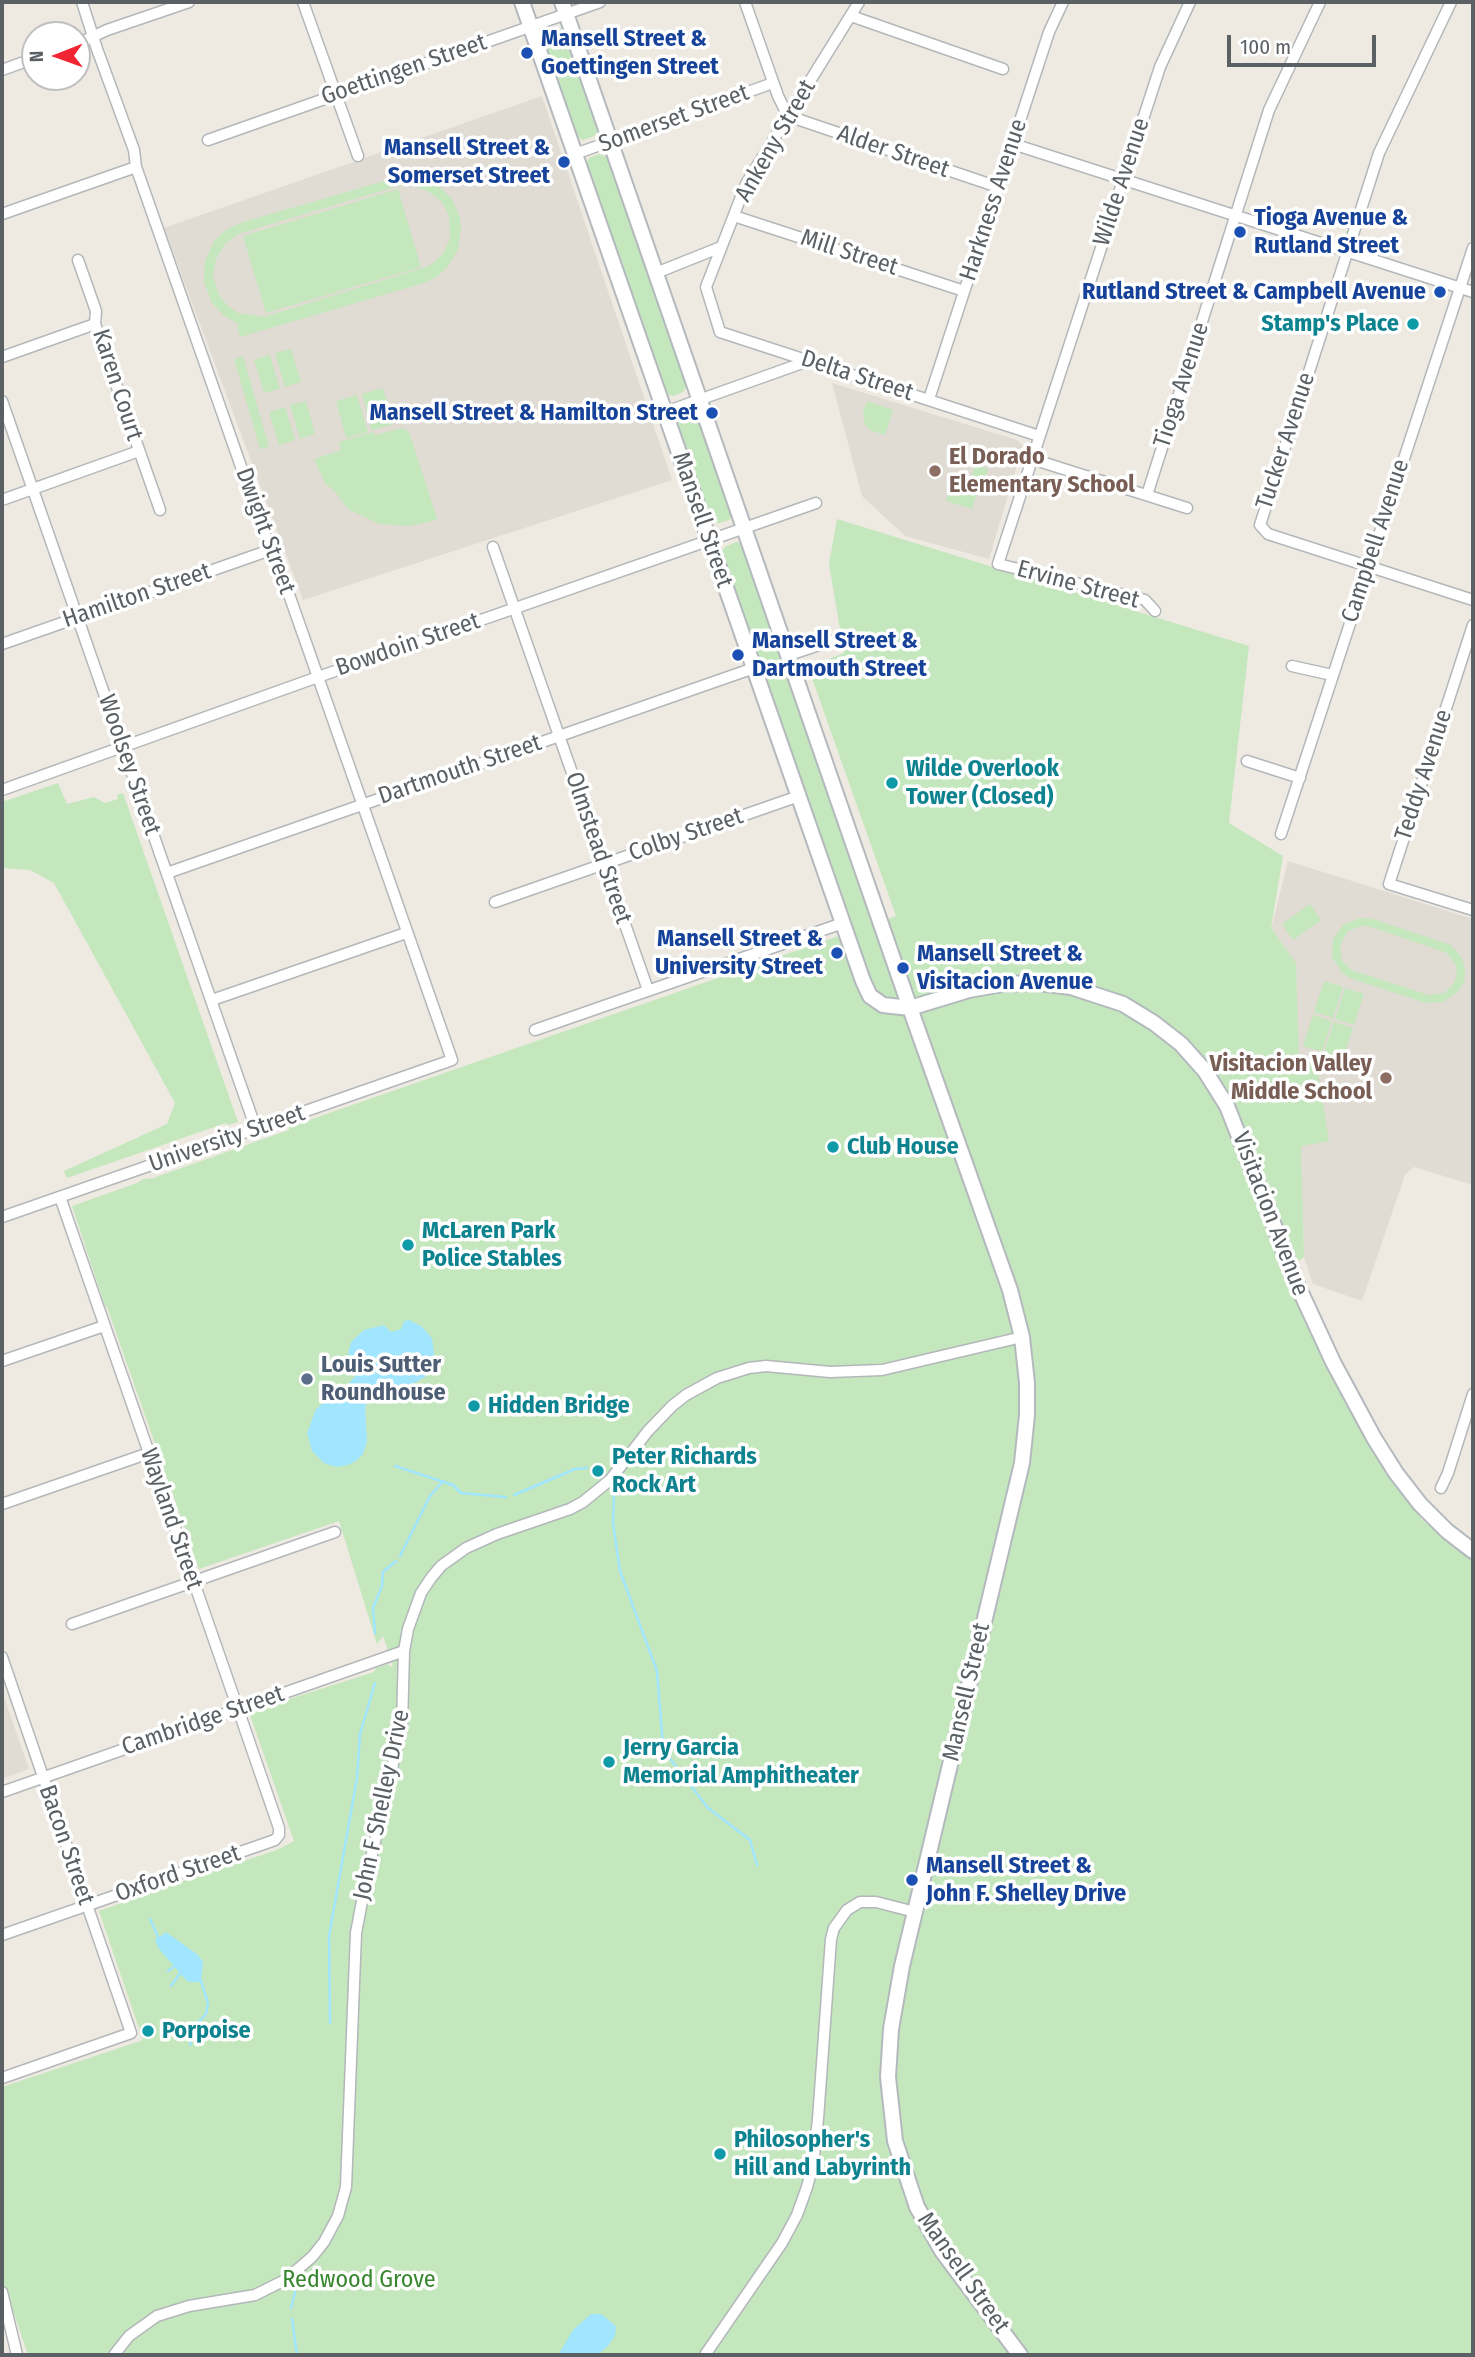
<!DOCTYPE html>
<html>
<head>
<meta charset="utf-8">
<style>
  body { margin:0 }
  #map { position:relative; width:1475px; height:2357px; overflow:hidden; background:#eeeae2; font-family:"Fira Sans Condensed",sans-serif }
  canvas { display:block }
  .frame { position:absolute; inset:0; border:4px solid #5b6064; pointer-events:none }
  .north { position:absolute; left:21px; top:21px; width:70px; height:70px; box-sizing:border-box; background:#fff; border:2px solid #bdbfc1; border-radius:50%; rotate:269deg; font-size:19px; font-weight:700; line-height:28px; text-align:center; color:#5b6064 }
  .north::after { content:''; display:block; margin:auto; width:24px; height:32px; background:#f22534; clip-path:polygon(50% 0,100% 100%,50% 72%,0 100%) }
  .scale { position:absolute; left:1227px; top:35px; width:149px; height:32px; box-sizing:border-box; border:4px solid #5b6064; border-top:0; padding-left:9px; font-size:21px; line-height:24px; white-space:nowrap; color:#5b6064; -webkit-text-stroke:5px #fff; paint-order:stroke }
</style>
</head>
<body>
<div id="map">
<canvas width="1475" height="2357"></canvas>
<div class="frame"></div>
<div class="north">N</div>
<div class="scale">100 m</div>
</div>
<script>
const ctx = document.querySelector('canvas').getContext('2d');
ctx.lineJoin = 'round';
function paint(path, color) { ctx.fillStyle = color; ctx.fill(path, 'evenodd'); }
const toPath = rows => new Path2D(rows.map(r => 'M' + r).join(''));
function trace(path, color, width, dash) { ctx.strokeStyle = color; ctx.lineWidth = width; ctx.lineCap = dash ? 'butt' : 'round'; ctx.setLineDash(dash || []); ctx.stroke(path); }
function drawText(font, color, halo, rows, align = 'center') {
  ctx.font = font + ' "Fira Sans Condensed",sans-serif'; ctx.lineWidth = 7; ctx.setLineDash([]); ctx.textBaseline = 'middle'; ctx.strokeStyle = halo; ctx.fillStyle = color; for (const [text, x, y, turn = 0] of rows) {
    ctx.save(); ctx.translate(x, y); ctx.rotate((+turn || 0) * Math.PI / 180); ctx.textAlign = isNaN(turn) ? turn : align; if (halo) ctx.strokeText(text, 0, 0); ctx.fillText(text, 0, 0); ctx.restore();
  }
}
paint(toPath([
  [542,96,672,480,303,600,164,228],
  [832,383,1017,440,1023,445,989,559,905,536,862,496],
  [1288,861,1473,919,1473,1185,1414,1167,1405,1175,1362,1301,1313,1284,1304,1257,1296,963,1271,929],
  [2,1691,29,1769,2,1779]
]), '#e0dbd3');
paint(toPath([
  [555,26,564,30,598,131,594,136,583,140,576,136,541,35,544,30],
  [599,154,608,157,683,373,687,386,683,392,674,396,666,394,586,165,589,158],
  [405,175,425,179,441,188,452,199,460,217,461,230,458,249,449,265,438,276,424,283,240,337,237,325,239,324,224,316,212,303,204,282,205,261,214,241,226,230,240,223],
  [398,186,413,186,428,191,441,201,449,215,450,239,442,255,429,266,264,317,238,313,228,306,219,295,213,276,216,259,225,244,238,234],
  [398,189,421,267,266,313,243,236],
  [291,349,301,382,285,387,275,353],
  [270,355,280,389,264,393,254,360],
  [243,356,269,447,260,449,234,359],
  [383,388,394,424,372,430,362,394],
  [357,395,368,432,346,438,336,401],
  [306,401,315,434,300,439,290,405],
  [867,401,893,410,885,435,872,431,865,425,863,413],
  [285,407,295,440,279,445,269,412],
  [690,415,698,417,733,514,729,520,719,523,711,522,677,424,682,418],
  [402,428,409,432,437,518,436,520,410,526,379,524,348,509,336,493,325,483,314,459,341,450,339,442,373,432,375,435],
  [975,465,988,469,984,483,977,481,980,484,972,509,946,501,951,484,958,479,970,479],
  [837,519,1249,646,1229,823,1283,856,1271,928,1296,963,1299,1060,1317,1065,1329,1141,1301,1146,1304,1257,1282,1272,1346,1405,1422,1520,1473,1558,1473,2355,28,2355,2,2278,2,2087,143,2040,99,1911,174,1884,277,1850,294,1841,249,1712,374,1672,376,1668,389,1664,390,1667,393,1666,383,1636,377,1644,339,1521,199,1569,107,1307,105,1306,72,1206,137,1183,143,1179,153,1178,289,1130,289,1127,853,931,721,552,725,547,736,542,743,544,876,924,896,916,808,667,844,653,829,564],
  [58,783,67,804,94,797,105,803,118,799,117,795,123,793,238,1122,228,1125,226,1123,67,1178,64,1171,167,1124,175,1103,54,883,30,870,2,868,2,802],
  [1310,904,1321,920,1293,940,1282,924],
  [1360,918,1373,919,1451,945,1462,958,1465,970,1464,982,1458,992,1443,1002,1426,1003,1352,979,1342,973,1332,957,1333,939,1343,925],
  [1361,926,1371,927,1447,953,1456,966,1457,975,1454,983,1445,993,1429,995,1351,970,1342,960,1340,946,1348,931],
  [1324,981,1343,987,1333,1018,1314,1012],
  [1345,988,1364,994,1354,1025,1335,1019],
  [1313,1015,1332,1021,1322,1052,1303,1046],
  [1334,1022,1353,1028,1343,1059,1324,1052]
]), '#c4e7bd');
paint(toPath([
  [409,1320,421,1326,432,1338,434,1354,428,1372,425,1377,414,1383,370,1394,365,1408,367,1441,363,1454,356,1461,348,1465,336,1467,324,1463,312,1451,307,1433,316,1409,350,1382,358,1373,358,1365,348,1354,351,1342,364,1330,384,1325,391,1332,401,1329,404,1321],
  [166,1932,198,1955,203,1962,201,1982,188,1982,159,1949,155,1940],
  [591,2314,601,2314,616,2326,615,2336,608,2346,597,2355,558,2355,573,2330]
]), '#a1e5ff');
trace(toPath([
  [395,1466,453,1485,461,1493,506,1497],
  [597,1470,603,1475],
  [614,1493,613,1523,620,1571,657,1671,663,1747],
  [514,1495,575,1469,587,1468],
  [400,1556,430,1496,443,1481],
  [375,1633,373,1608,382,1586,383,1572,396,1561],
  [668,1756,708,1808,750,1840,757,1865],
  [150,1919,159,1939],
  [168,1971,176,1965],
  [171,1986,181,1972],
  [330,2023,329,1936,357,1778,360,1734,375,1683],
  [190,2045,195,2026,206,2014,208,2003,201,1981],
  [291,2308,295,2292],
  [292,2319,297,2355]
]), '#a1e5ff', 2.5);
const street = toPath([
  [303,2,358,156],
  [745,2,778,96,788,116,998,187],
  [859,2,746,184,706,287,720,332,1039,436],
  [1451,2,1379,153,1260,525,1268,534,1473,600],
  [851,16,1003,69],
  [77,44,107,30,189,2],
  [2,70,35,58],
  [208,140,600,2],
  [1013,144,1473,292],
  [575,154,773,83],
  [2,214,136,167],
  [734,216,964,291],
  [78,260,96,311,95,324,160,510],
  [656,273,721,247],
  [2,357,95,324],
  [929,399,1049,32,1063,2],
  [2,401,256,1129],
  [665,412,808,361],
  [1032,459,1187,508],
  [1147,495,1269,110,1320,2],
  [2,500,139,451],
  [493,547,648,990],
  [1155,611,1145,600,998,564,1160,67,1190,2],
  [1473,625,1389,884,1473,910],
  [2,644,273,549],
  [789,655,831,641],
  [1292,666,1332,675],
  [1247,761,1300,778],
  [2,790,318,677,816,503],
  [1281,834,1473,248],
  [167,873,754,668],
  [495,902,799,796],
  [212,1000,406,933],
  [535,1030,843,923],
  [2,1217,452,1060,318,677,273,549,265,535,136,167,134,150,97,49,82,2],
  [2,1361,104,1326],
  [1441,1488,1448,1473,1473,1394],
  [2,1504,149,1453],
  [72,1624,335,1532],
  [2,1657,131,2033,2,2078],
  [2,1792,404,1651],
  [2,1935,275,1840,279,1835,279,1828,238,1709,60,1197],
  [2,2292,17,2355],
  [114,2355,129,2336,157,2316,189,2306,255,2295,285,2280,312,2257,324,2242,338,2216,346,2187,356,1933,366,1880,402,1725,404,1651,408,1629,421,1593,431,1578,441,1566,466,1548,497,1534,570,1509,583,1502,610,1480,648,1431,672,1406,686,1395,717,1378,749,1368,766,1366,830,1372,882,1370,1022,1337],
  [705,2355,782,2243,797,2215,807,2187,813,2165,818,2119,831,1939,834,1928,847,1910,860,1902,876,1902,915,1912]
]);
const secondary = toPath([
  [522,2,863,981,870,996,883,1005,910,1008,969,990,1003,984,1038,983,1071,987,1123,1004,1154,1023,1181,1044,1205,1071,1227,1106,1297,1284,1333,1362,1374,1438,1396,1473,1420,1504,1447,1531,1473,1551],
  [562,2,910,1008,1010,1290,1022,1337,1027,1383,1027,1415,1022,1463,902,1966,891,2029,888,2077,895,2141,917,2207,942,2251,1020,2355]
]);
trace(street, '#b3b7ba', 13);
trace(secondary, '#b4b9be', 18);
trace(street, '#fff', 10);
trace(secondary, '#fff', 14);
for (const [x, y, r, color] of [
  [527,53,7,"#1a4fb4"],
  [564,162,7,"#1a4fb4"],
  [1240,232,7,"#1a4fb4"],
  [1440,292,7,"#1a4fb4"],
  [1413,324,7,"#0f9aa8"],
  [712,413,7,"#1a4fb4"],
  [935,471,7,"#8d6e63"],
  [738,655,7,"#1a4fb4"],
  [892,783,7,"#0f9aa8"],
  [837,953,7,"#1a4fb4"],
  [903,968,7,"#1a4fb4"],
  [1386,1078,7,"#8d6e63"],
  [833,1147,7,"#0f9aa8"],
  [408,1245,7,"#0f9aa8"],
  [307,1379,7,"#5c6f8a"],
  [474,1406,7,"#0f9aa8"],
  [598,1471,7,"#0f9aa8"],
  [609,1762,7,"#0f9aa8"],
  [912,1880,7,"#1a4fb4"],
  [148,2031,7,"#0f9aa8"],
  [720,2154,7,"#0f9aa8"]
]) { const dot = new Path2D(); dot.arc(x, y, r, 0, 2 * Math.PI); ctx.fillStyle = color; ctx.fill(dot); trace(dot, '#fff', 2.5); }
drawText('bold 24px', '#164399', '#fff', [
  ["Mansell Street &",541,39],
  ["Goettingen Street",541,67],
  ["Mansell Street &",550,148,"right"],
  ["Somerset Street",550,176,"right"],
  ["Tioga Avenue &",1254,218],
  ["Rutland Street",1254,246],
  ["Rutland Street & Campbell Avenue",1426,292,"right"],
  ["Mansell Street & Hamilton Street",698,413,"right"],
  ["Mansell Street &",752,641],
  ["Dartmouth Street",752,669],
  ["Mansell Street &",823,939,"right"],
  ["University Street",823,967,"right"],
  ["Mansell Street &",917,954],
  ["Visitacion Avenue",917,982],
  ["Mansell Street &",926,1866],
  ["John F. Shelley Drive",926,1894]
], 'left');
drawText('24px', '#5b6064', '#fff', [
  ["Goettingen Street",404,70,-19],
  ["Somerset Street",674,119,-20],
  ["Ankeny Street",776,141,-60],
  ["Alder Street",893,152,19],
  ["Wilde Avenue",1122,182,-72],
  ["Harkness Avenue",994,200,-72],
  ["Mill Street",849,253,18],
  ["Delta Street",857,376,18],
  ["Karen Court",117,385,72],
  ["Tioga Avenue",1182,385,-72],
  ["Tucker Avenue",1286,441,-72],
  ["Mansell Street",702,520,71],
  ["Dwight Street",265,531,70],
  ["Campbell Avenue",1376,541,-72],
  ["Ervine Street",1078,585,15],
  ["Hamilton Street",137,596,-19],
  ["Bowdoin Street",408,645,-19],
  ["Woolsey Street",129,765,71],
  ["Dartmouth Street",460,770,-19],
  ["Teddy Avenue",1424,775,-72],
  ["Colby Street",686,835,-19],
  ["Olmstead Street",598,848,71],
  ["University Street",227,1139,-19],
  ["Visitacion Avenue",1270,1214,69],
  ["Wayland Street",171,1519,71],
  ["Mansell Street",967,1692,-77],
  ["Cambridge Street",203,1721,-19],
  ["John F Shelley Drive",382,1805,-78],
  ["Bacon Street",66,1845,71],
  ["Oxford Street",178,1874,-19],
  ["Mansell Street",963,2273,55]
]);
drawText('bold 24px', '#0d838f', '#fff', [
  ["Stamp's Place",1399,324,"right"],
  ["Wilde Overlook",906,769],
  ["Tower (Closed)",906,797],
  ["Club House",847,1147],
  ["McLaren Park",422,1231],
  ["Police Stables",422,1259],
  ["Hidden Bridge",488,1406],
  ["Peter Richards",612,1457],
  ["Rock Art",612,1485],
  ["Jerry Garcia",623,1748],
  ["Memorial Amphitheater",623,1776],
  ["Porpoise",162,2031],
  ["Philosopher's",734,2140],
  ["Hill and Labyrinth",734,2168]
], 'left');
drawText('bold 24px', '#785e54', '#fff', [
  ["El Dorado",949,457],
  ["Elementary School",949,485],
  ["Visitacion Valley",1372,1064,"right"],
  ["Middle School",1372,1092,"right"]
], 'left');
drawText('bold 24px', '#4e5e75', '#fff', [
  ["Louis Sutter",321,1365],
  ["Roundhouse",321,1393]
], 'left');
drawText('24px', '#398630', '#fff', [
  ["Redwood Grove",359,2280]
]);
</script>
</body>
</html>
